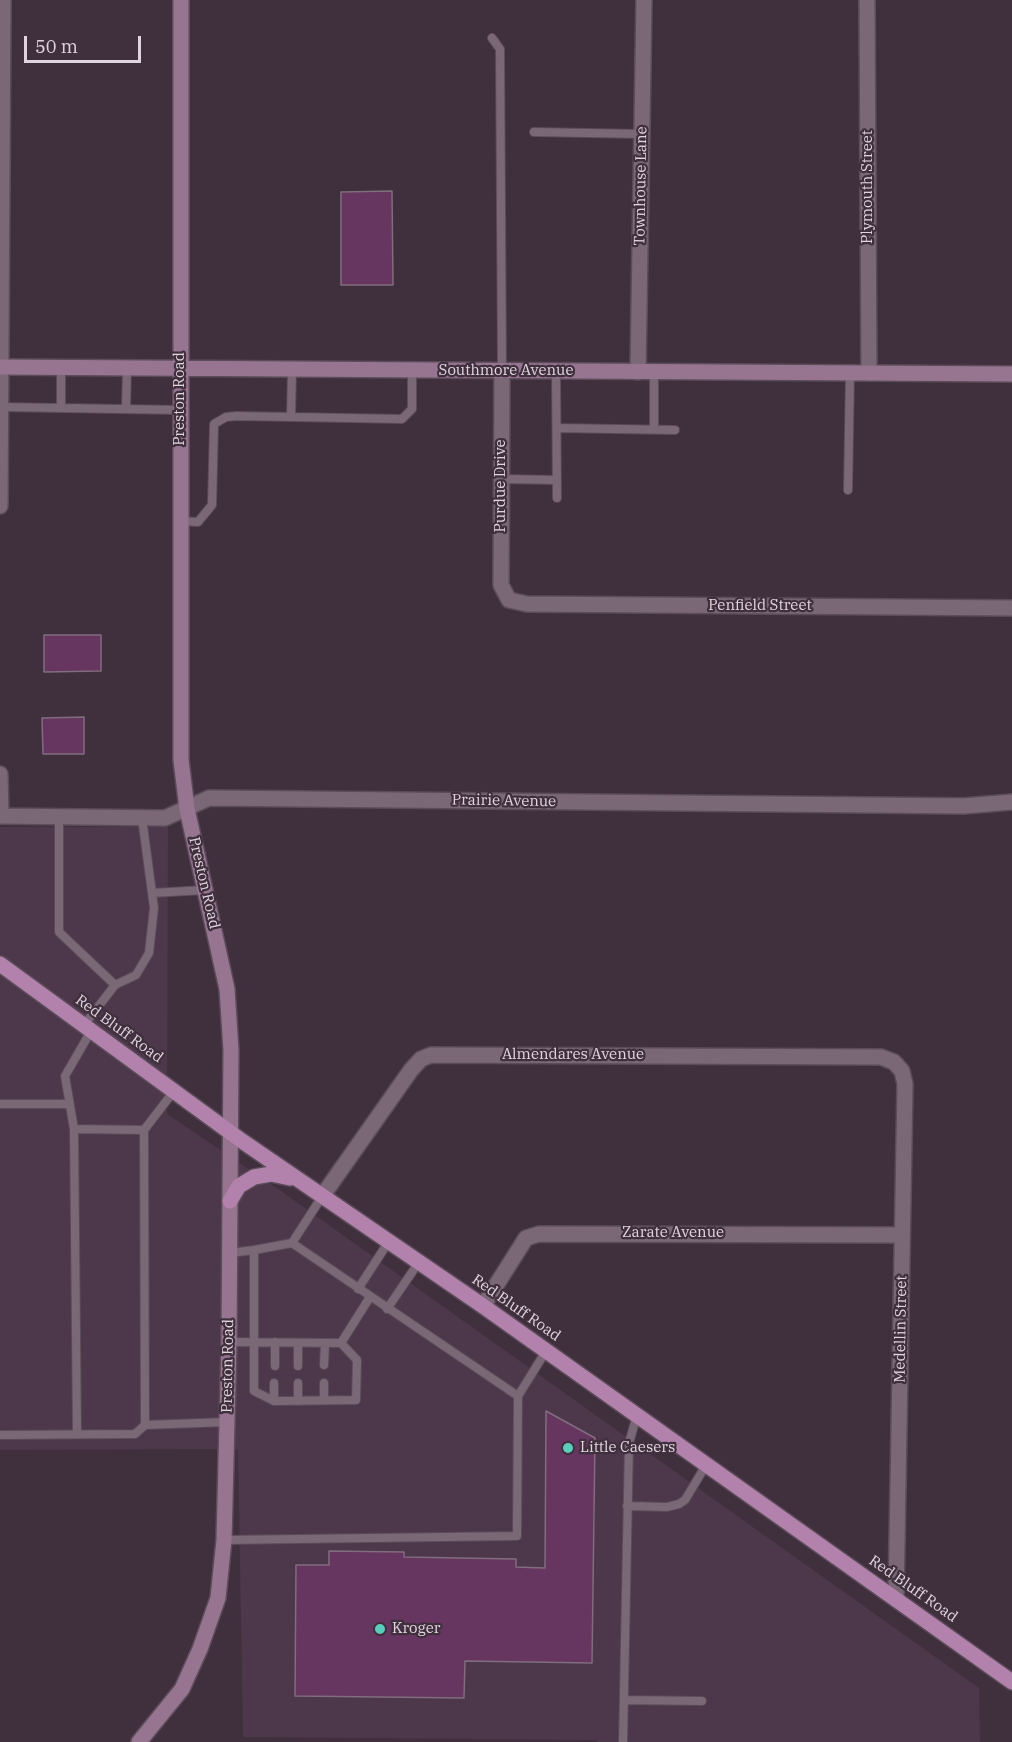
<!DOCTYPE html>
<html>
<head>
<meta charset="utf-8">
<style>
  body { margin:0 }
  #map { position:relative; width:1012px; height:1742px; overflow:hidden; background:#402f3d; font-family:"IBM Plex Serif",serif }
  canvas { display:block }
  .scale { position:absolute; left:24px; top:36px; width:117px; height:27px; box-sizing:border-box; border:3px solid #e0d5de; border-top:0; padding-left:8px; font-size:18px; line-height:21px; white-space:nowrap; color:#e0d5de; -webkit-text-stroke:4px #402f3d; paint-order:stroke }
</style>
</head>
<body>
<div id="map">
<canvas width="1012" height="1742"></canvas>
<div class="scale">50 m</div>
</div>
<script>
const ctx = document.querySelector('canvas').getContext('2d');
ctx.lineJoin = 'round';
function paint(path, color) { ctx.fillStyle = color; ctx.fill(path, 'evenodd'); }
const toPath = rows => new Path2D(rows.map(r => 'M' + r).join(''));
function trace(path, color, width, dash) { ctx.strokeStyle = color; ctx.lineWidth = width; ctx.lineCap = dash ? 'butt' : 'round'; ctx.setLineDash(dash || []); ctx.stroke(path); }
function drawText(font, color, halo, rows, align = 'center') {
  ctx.font = font + ' "IBM Plex Serif",serif'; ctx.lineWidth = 4.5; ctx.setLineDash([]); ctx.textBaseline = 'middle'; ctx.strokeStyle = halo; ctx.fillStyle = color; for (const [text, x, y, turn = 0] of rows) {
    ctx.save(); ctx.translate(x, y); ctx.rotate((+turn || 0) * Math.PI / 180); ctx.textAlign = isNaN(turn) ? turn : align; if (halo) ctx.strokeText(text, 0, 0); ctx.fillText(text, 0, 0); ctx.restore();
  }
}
paint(toPath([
  [0,827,168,827,167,1114,281,1191,979,1688,980,1742,597,1742,597,1740,243,1737,238,1449,0,1450]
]), '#4d374a');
const building = toPath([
  [392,191,393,285,341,285,341,192,392,191],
  [44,635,101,635,101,671,44,672,44,635],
  [84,717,84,754,43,754,42,718,84,717],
  [546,1411,595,1438,592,1663,465,1661,464,1698,295,1696,296,1565,329,1565,329,1551,404,1552,404,1557,516,1559,516,1567,545,1568,546,1411]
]);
paint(building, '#663560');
trace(building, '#806d7d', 1.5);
const service = toPath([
  [492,38,500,49,502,371],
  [534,132,642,134],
  [556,371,557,498],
  [654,372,654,429],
  [1,407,180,410],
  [61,408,61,368],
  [126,409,127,368],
  [291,417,292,369],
  [557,428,675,430],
  [502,479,557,480],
  [848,490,850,373],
  [180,521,198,522,212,505,214,424,226,417,237,416,402,419,412,409,412,370],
  [59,816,59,932,115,985],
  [152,893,205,890],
  [84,1025,115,985,136,975,149,953,154,908,142,818],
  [0,1104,69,1104],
  [74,1129,144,1130,145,1425],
  [144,1130,174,1091],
  [323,1195,292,1243,254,1250,254,1391,274,1401,356,1400,357,1360,341,1343],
  [230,1253,254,1250],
  [358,1289,389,1241],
  [387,1309,419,1262],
  [229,1342,341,1343,370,1297],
  [298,1343,298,1366],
  [324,1365,325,1343],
  [275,1366,275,1342],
  [518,1396,546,1351],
  [324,1400,324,1383],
  [274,1401,274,1383],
  [298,1401,298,1383],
  [77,1434,74,1129,65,1076,91,1031],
  [0,1435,135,1434,145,1425,227,1422],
  [627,1506,667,1507,679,1504,685,1500,706,1465],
  [224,1540,517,1536,518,1396,292,1243],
  [624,1700,702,1701],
  [623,1742,629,1443,637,1415]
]);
const minor = toPath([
  [867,0,869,373],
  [502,371,501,585,509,600,527,604,1012,608],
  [638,372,644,0],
  [0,506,3,0],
  [0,774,1,816],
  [0,816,165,818,209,798,964,806,1012,802],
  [323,1195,411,1070,421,1059,431,1055,881,1057,894,1062,902,1071,905,1084,896,1599],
  [483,1306,526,1238,539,1234,902,1235]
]);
const secondary = toPath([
  [0,367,1012,374],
  [139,1742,182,1689,200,1649,218,1598,224,1540,229,1342,231,1050,227,989,187,809,181,760,181,0]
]);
const primary = toPath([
  [0,964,242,1141,483,1306,1012,1682],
  [230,1201,239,1186,254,1177,271,1174,290,1178]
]);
trace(service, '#5a4c58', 10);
trace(minor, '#5a4c58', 18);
trace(secondary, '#5a4c58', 18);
trace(primary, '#5a4c58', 18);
trace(service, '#7b6877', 8);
trace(minor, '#7b6877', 15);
trace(secondary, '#977591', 15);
trace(primary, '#b382ac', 15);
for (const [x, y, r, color] of [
  [568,1448,6,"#5acebc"],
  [380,1629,6,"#5acebc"]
]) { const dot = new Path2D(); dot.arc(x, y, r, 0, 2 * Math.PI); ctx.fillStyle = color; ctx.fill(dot); trace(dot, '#402f3d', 2); }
drawText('15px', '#e0d5de', '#402f3d', [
  ["Townhouse Lane",641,186,-89],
  ["Plymouth Street",868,187,-90],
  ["Southmore Avenue",506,371],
  ["Preston Road",180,399,-90],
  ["Purdue Drive",501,486,-90],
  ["Penfield Street",760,606],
  ["Prairie Avenue",504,801,1],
  ["Preston Road",204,883,77],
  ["Red Bluff Road",119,1029,36],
  ["Almendares Avenue",573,1055],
  ["Zarate Avenue",673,1233],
  ["Red Bluff Road",516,1308,35],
  ["Medellin Street",901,1329,-89],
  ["Preston Road",228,1366,-89],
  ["Red Bluff Road",913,1589,35]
]);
drawText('15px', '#e0d5de', '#402f3d', [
  ["Little Caesers",580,1448],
  ["Kroger",392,1629]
], 'left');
</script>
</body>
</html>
